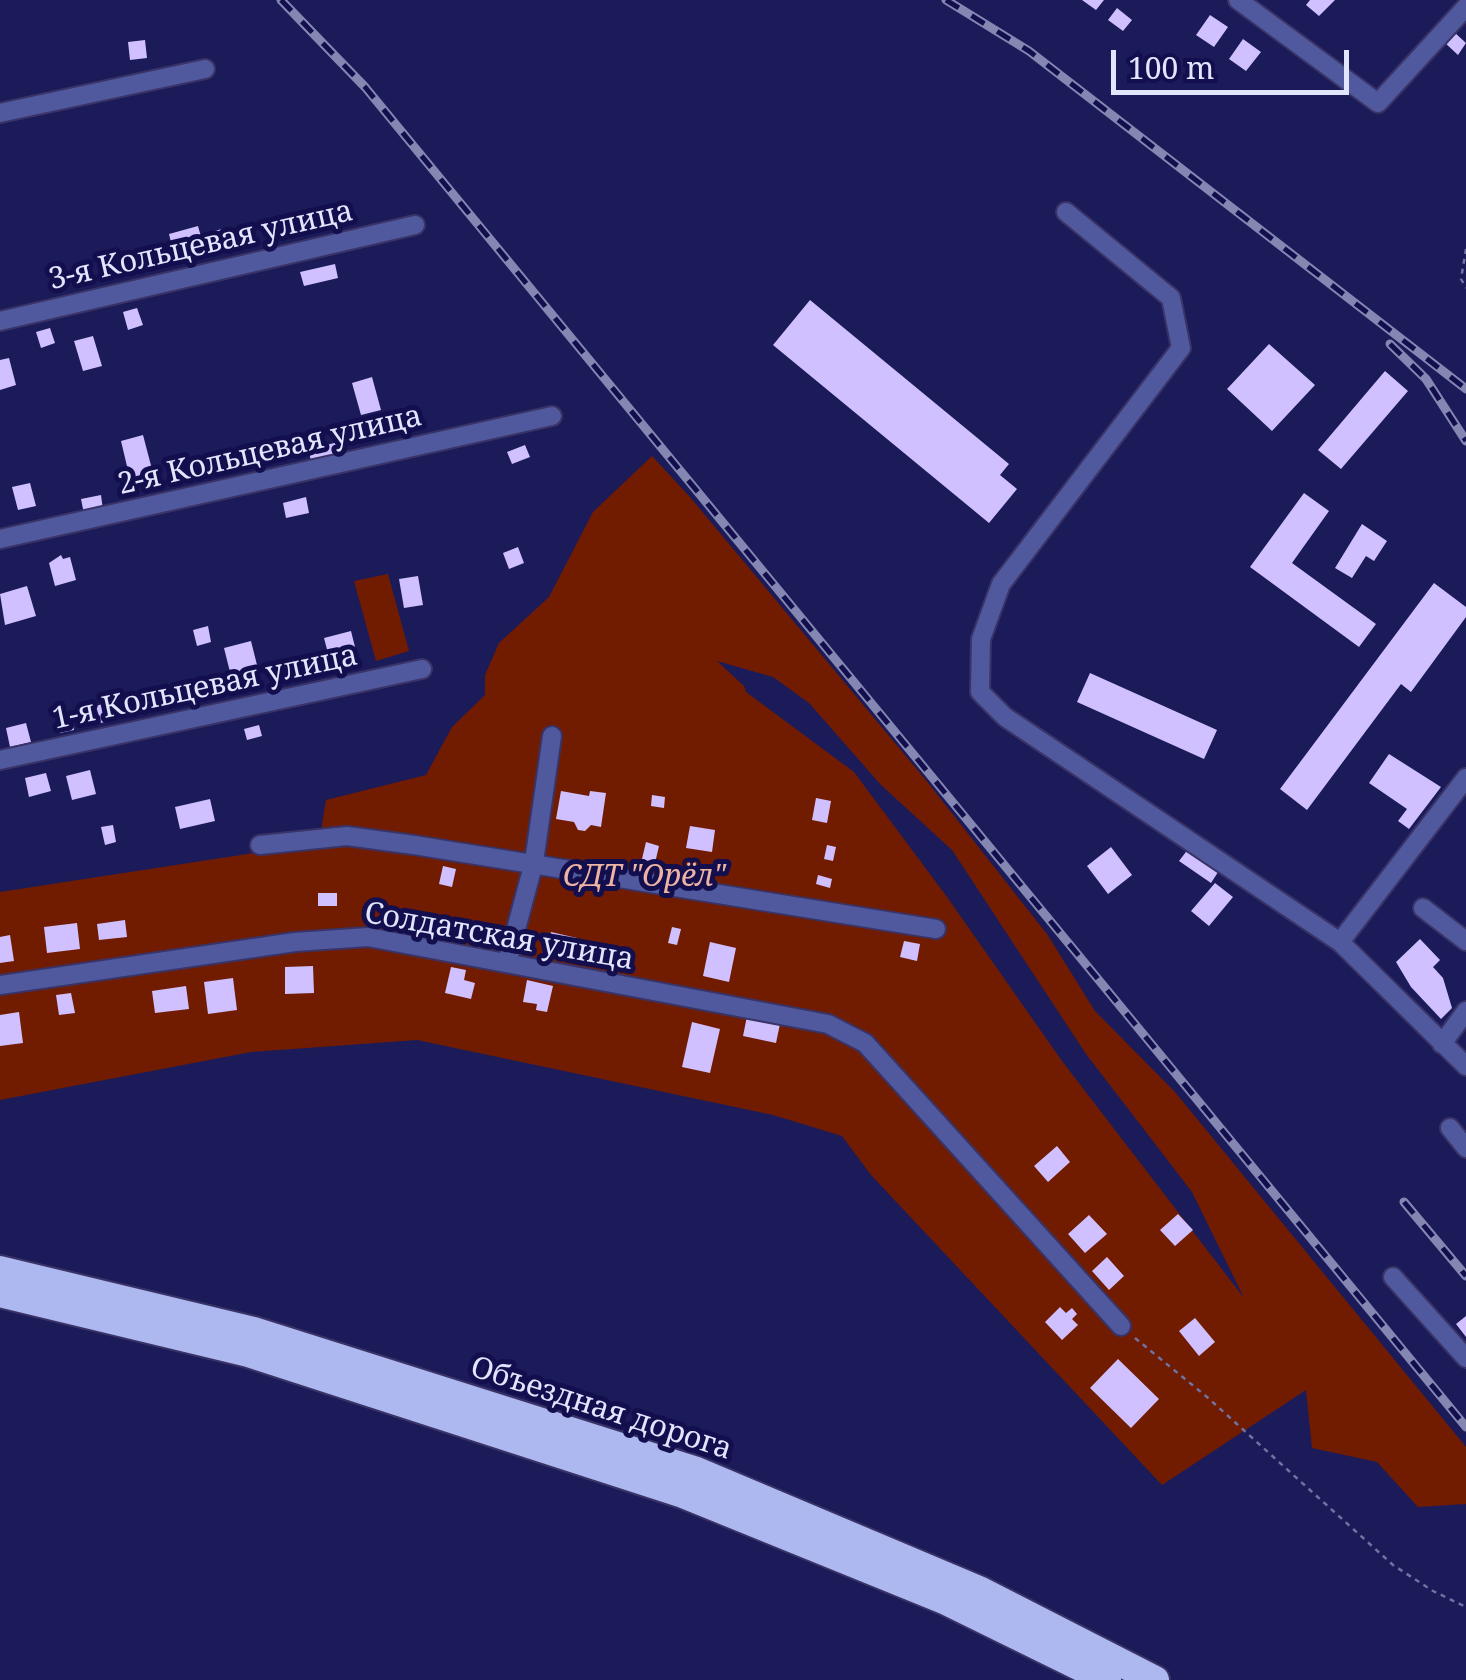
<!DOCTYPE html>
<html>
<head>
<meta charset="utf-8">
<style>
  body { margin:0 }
  #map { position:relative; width:1466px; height:1680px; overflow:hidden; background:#1b1b5a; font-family:"Noto Serif",serif }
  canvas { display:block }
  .scale { position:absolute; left:1111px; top:50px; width:238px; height:45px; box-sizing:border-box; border:5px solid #e1e6fe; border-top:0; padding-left:12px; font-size:30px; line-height:35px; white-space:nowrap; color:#e1e6fe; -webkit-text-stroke:8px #130f4e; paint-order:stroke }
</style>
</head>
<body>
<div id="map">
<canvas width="1466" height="1680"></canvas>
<div class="scale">100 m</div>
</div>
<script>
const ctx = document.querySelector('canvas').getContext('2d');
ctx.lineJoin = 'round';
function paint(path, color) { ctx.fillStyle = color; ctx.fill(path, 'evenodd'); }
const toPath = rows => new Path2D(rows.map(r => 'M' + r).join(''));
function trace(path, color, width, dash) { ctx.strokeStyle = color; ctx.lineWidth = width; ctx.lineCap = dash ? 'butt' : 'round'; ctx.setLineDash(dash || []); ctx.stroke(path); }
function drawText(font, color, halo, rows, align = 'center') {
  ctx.font = font + ' "Noto Serif",serif'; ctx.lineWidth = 10; ctx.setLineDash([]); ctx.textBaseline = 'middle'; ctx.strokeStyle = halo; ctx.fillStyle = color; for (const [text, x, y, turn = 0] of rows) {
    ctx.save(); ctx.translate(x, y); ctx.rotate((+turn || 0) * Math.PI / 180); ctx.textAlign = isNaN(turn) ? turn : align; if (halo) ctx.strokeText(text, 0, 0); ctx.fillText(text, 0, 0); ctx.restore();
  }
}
paint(toPath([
  [652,456,690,497,925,779,1047,934,1095,1011,1175,1092,1466,1447,1466,1504,1418,1507,1377,1462,1312,1448,1306,1390,1162,1485,871,1175,842,1136,773,1115,417,1040,251,1052,0,1100,0,892,319,843,326,800,426,775,452,727,485,695,485,675,499,643,549,597,593,512],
  [717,661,773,677,809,703,881,785,952,850,1086,1054,1192,1192,1244,1298,1062,1061,947,897,854,772,746,692,744,686],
  [388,574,409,651,376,661,354,581]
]), '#711c01');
paint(toPath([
  [1082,0,1104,0,1096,10],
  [1310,0,1335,0,1319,16,1306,5],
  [1117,8,1132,20,1123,31,1108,20],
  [1210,15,1228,27,1214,47,1196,35],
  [1454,32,1466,43,1458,55,1444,42],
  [1243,39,1261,52,1246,71,1229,59],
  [145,40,147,58,130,60,128,42],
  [349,204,352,219,333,223,330,208],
  [311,214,314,231,299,234,296,217],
  [198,226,205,251,175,259,169,234],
  [226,228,230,243,218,247,214,231],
  [335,264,338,278,304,286,300,272],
  [810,300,1009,464,1000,475,1017,489,989,523,773,345],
  [137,308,143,325,128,330,123,312],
  [50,328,55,343,41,348,36,332],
  [93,336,102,366,83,371,74,341],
  [1269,344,1315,385,1272,431,1227,389],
  [9,358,16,385,0,390,0,360],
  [1385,371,1408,391,1341,469,1318,450],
  [372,377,381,410,361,415,352,383],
  [143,435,154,477,131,483,121,441],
  [339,442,343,460,313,468,308,449],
  [525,445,530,457,512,464,507,452],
  [30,483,36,506,18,510,12,487],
  [1304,493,1329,511,1292,563,1376,624,1359,647,1250,567],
  [101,495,103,510,84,514,81,499],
  [306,497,309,513,286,518,283,503],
  [1362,524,1387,541,1374,561,1366,556,1352,578,1335,568],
  [518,547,524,563,509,569,503,553],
  [61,555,63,559,70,557,76,580,55,586,49,563],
  [418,576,423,605,404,608,399,579],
  [1434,583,1466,607,1466,617,1411,692,1401,684,1307,810,1280,789],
  [27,586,36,616,5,625,0,594],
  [208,626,211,642,197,646,193,630],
  [351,631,357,655,330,661,324,638],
  [251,641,258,669,231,676,224,648],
  [1090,673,1217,730,1204,759,1077,702],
  [165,688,170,707,150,712,145,692],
  [112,701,117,718,101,723,96,706],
  [70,712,74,730,60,733,56,716],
  [26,723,31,742,10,747,6,728],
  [259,725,262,736,247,740,244,729],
  [1389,754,1441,787,1409,829,1398,821,1407,809,1369,783],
  [90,770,96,794,72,800,66,776],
  [46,773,51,791,29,797,25,778],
  [561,791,589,796,590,791,606,793,601,827,591,825,585,831,578,830,574,822,556,819],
  [652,795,665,797,664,808,651,806],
  [816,798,831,801,827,823,812,820],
  [210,799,215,821,180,829,175,807],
  [113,825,116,842,105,845,101,827],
  [690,826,715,830,712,852,686,848],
  [646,842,659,846,655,863,642,859],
  [827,845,836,847,833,861,824,859],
  [1111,847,1132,875,1108,894,1087,866],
  [1189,848,1220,869,1211,883,1179,861],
  [443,866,456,869,452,887,439,884],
  [568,872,585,876,582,887,566,884],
  [818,875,832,879,830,888,816,884],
  [1215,883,1233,897,1209,926,1191,911],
  [318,893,337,893,337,906,318,906],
  [125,920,127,937,99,940,97,924],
  [77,923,80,949,47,953,44,927],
  [672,927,681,929,677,945,668,943],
  [551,932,577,938,573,954,547,948],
  [10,935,14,961,0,963,0,937],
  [1420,939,1440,960,1433,967,1443,978,1452,1008,1441,1019,1411,987,1396,962],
  [904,941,920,944,917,961,900,957],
  [710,942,736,948,729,982,703,976],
  [313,966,314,993,285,994,285,967],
  [451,967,466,970,464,980,475,983,471,999,445,993],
  [233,978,237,1010,208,1014,204,982],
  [527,980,553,986,547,1012,536,1010,537,1004,523,1002],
  [186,986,189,1009,155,1013,152,991],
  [71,993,75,1013,59,1015,56,995],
  [19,1012,23,1043,0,1046,0,1015],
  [747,1016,780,1024,776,1043,743,1036],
  [692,1022,720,1029,710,1073,682,1067],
  [1057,1146,1070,1162,1048,1182,1034,1166],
  [1178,1214,1193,1230,1175,1246,1160,1230],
  [1089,1215,1107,1234,1085,1253,1068,1234],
  [1107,1257,1124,1276,1109,1290,1092,1271],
  [1060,1307,1066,1313,1072,1308,1077,1314,1072,1319,1078,1325,1062,1340,1045,1322],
  [1466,1316,1466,1337,1456,1324],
  [1195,1318,1215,1342,1199,1356,1179,1331],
  [1118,1359,1159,1399,1131,1428,1090,1388]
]), '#d0c0ff');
const minor = toPath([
  [1238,0,1378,103,1466,7],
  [0,113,205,69],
  [1066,212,1171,298,1181,348,1001,584,981,639,980,692,1005,717,1340,942,1466,1066],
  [0,321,415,225],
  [0,539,552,416],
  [0,760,422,669],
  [260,845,347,836,414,845,936,929],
  [1423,908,1466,941],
  [1340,942,1466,778],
  [507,963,534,862,552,736],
  [0,985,295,942,368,937,828,1024,865,1043,1121,1326],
  [1442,1044,1466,1011],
  [1450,1128,1466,1148],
  [1393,1277,1466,1358]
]);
const highway = toPath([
  [0,1270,254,1331,694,1470,981,1591,1155,1680],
  [0,1293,248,1353,683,1494,944,1600,1107,1680]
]);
trace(minor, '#393367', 22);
trace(highway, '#393367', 32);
trace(toPath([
  [1466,249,1461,279,1466,288],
  [1135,1338,1207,1397,1393,1565,1433,1591,1466,1607]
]), '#7072a0', 2.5, [5, 5]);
trace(minor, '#50599d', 18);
trace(highway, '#adb8f0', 28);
const rail = toPath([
  [281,0,365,87,1466,1427],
  [946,0,1029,51,1466,389],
  [1390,344,1426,379,1466,441],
  [1404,1202,1466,1276]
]);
trace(rail, '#8487b1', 9);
trace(rail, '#130f4e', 5, [15]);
drawText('30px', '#e1e6fe', '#130f4e', [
  ["3-я Кольцевая улица",201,246,-13],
  ["2-я Кольцевая улица",270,451,-13],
  ["1-я Кольцевая улица",205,688,-12],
  ["Солдатская улица",499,937,10],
  ["Объездная дорога",601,1409,18]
]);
drawText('italic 30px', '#eeb3a2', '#130f4e', [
  ["СДТ \"Орёл\"",644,877]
]);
</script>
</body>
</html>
